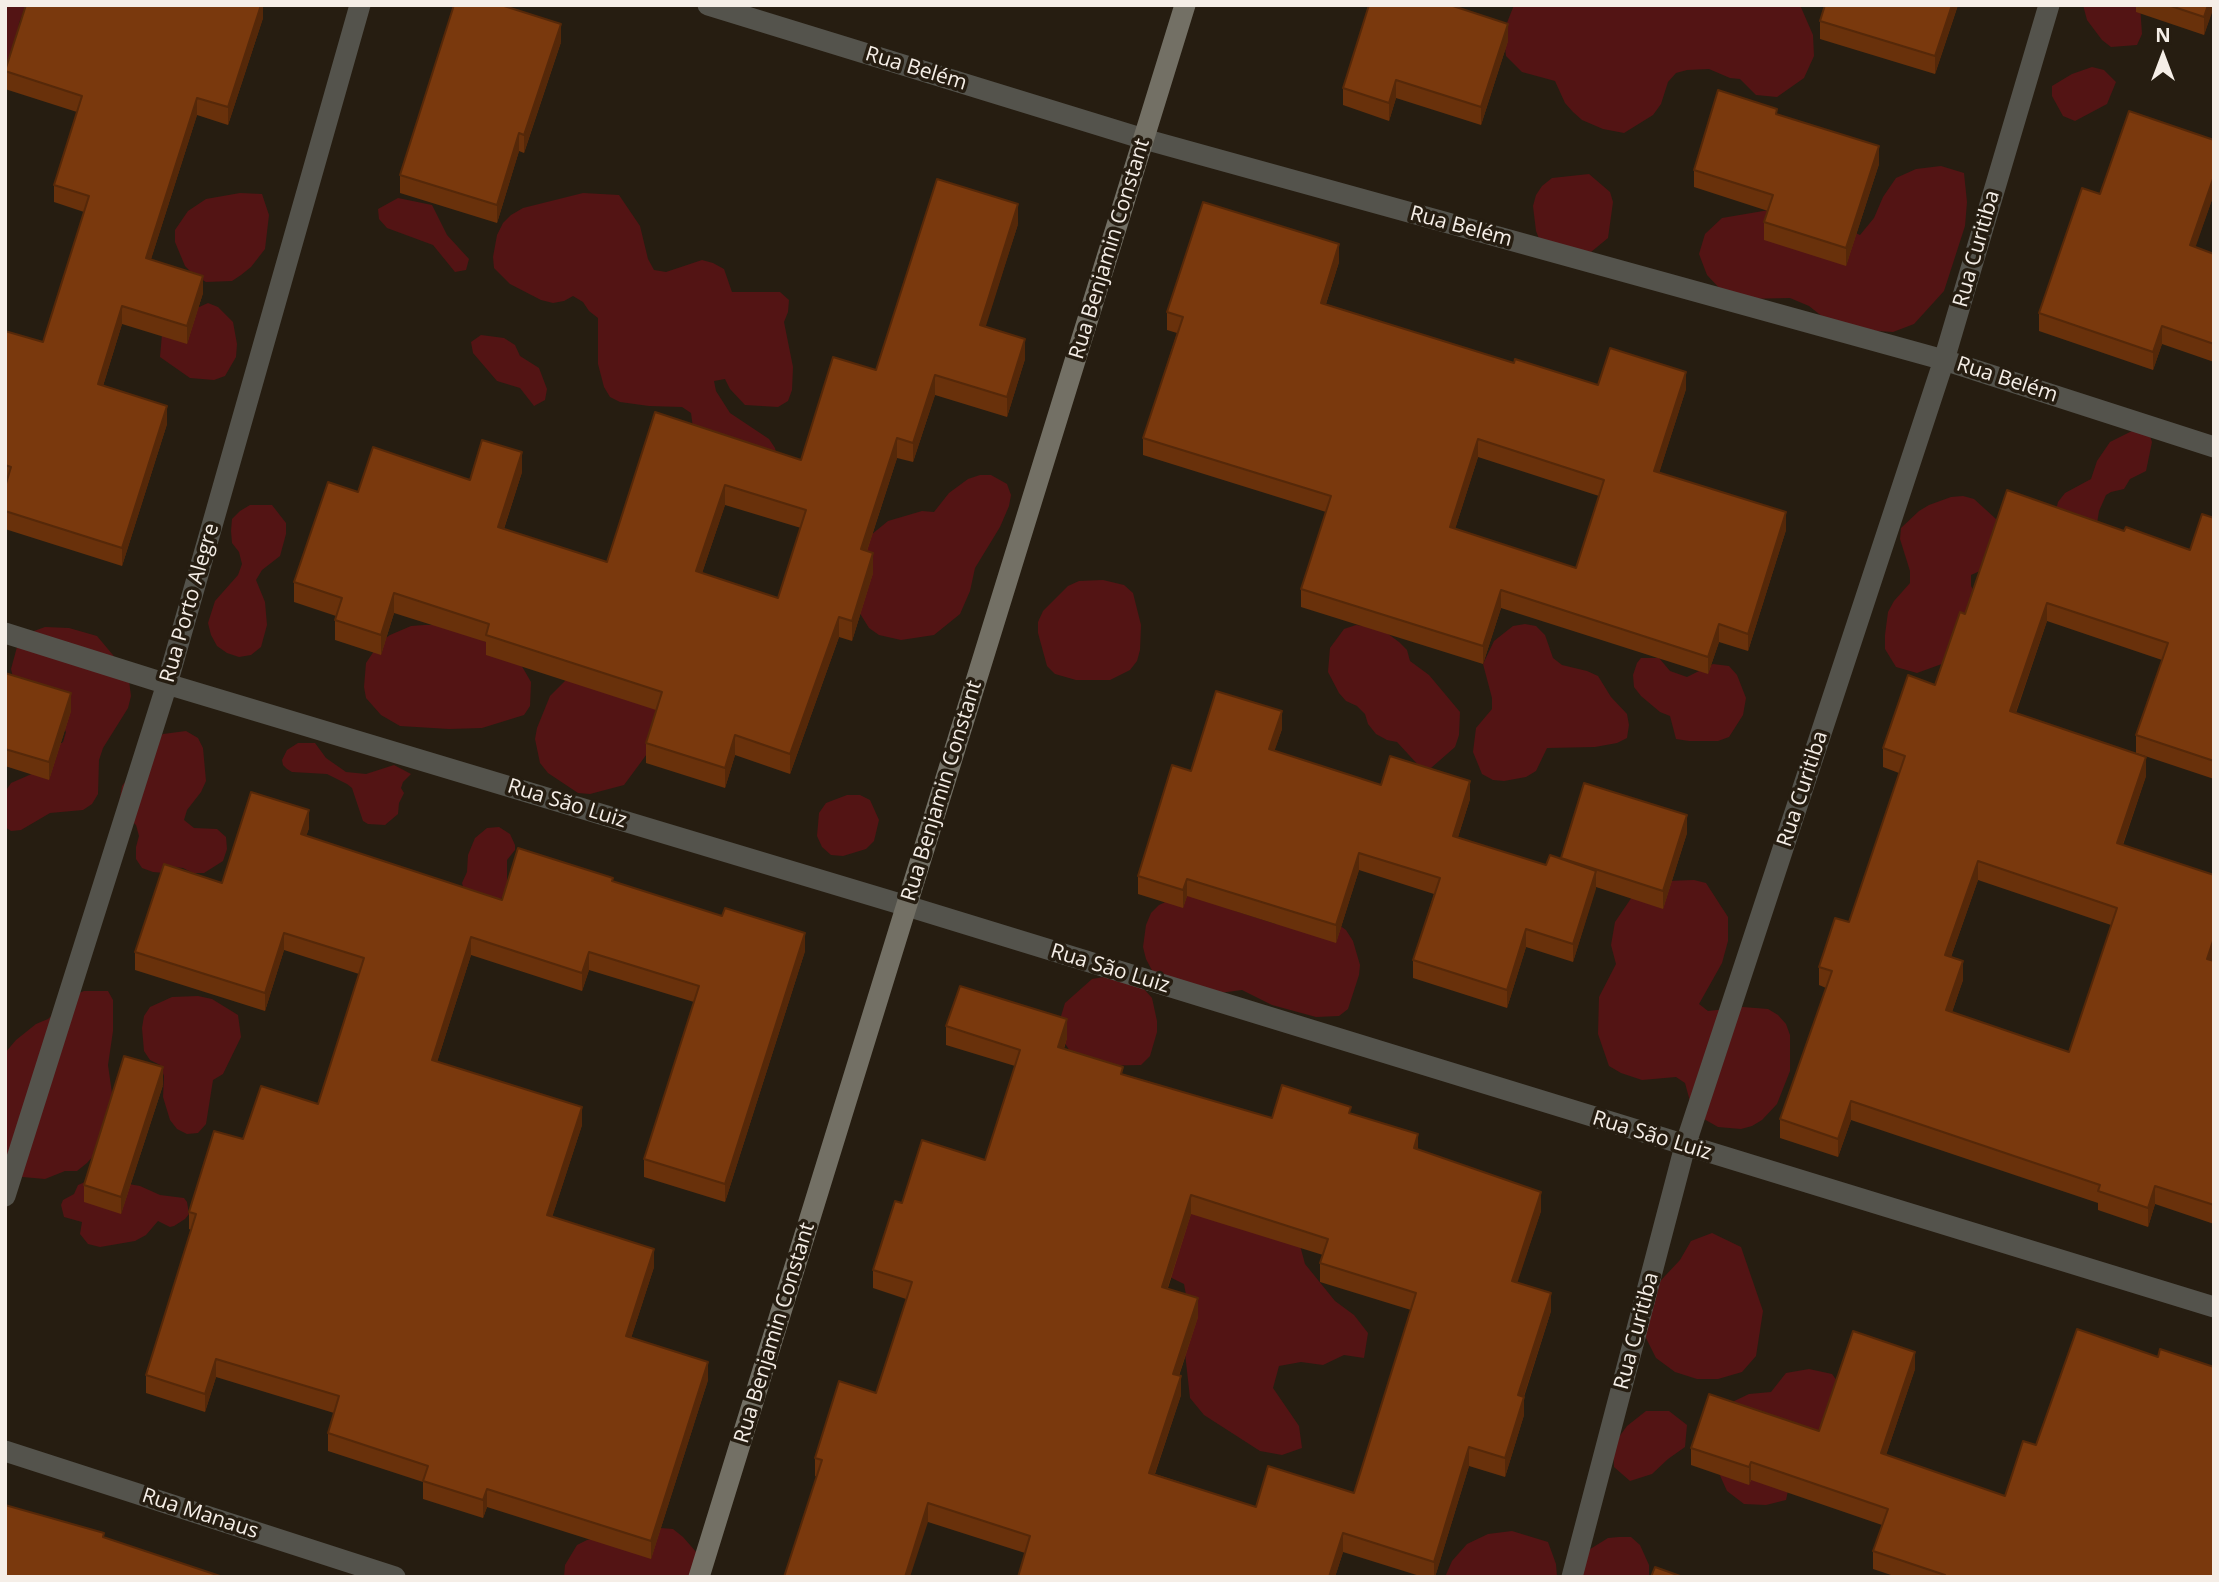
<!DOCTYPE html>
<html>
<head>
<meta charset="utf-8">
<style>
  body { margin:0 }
  #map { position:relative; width:2219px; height:1582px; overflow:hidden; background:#261d11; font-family:"Open Sans",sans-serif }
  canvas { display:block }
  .frame { position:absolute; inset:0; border:7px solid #f5eee7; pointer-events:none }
  .north { position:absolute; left:2128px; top:21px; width:70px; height:70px; -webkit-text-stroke:5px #261d11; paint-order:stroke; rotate:0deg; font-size:19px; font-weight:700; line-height:28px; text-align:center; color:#f5eee7 }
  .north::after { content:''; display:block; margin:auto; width:24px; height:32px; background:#f5eee7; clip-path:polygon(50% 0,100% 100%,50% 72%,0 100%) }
</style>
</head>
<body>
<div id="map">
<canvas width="2219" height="1582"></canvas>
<div class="frame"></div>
<div class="north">N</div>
</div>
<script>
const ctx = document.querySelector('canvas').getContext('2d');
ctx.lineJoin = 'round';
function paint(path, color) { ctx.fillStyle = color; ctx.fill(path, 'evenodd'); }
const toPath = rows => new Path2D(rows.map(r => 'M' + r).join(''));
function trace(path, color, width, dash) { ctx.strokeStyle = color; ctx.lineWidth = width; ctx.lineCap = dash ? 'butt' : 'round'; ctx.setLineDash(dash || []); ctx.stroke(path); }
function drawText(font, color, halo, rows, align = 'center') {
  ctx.font = font + ' "Open Sans",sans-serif'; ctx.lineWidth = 7; ctx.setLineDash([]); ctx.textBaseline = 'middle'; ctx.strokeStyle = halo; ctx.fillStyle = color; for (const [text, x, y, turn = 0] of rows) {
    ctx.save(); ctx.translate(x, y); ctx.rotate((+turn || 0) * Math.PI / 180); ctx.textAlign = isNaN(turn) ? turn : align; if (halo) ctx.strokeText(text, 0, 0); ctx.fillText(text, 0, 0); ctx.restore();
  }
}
paint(toPath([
  [5,5,26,5,19,23,16,56,5,72],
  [1514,5,1800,5,1813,35,1814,56,1804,78,1777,97,1756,95,1740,79,1730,78,1709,69,1687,70,1676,73,1668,82,1661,104,1653,115,1624,133,1603,129,1582,120,1573,112,1565,103,1555,81,1522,72,1506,56,1503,33],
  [2083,5,2140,5,2142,34,2137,45,2111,47,2102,40,2087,20],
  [2092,67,2104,70,2116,82,2107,104,2075,121,2063,116,2052,96,2052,86,2072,74],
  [1941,166,1964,173,1967,202,1965,226,1944,291,1914,324,1893,332,1848,329,1828,321,1809,306,1790,298,1744,299,1723,292,1707,275,1699,254,1705,234,1722,218,1769,210,1816,216,1860,235,1874,218,1883,197,1896,178,1916,169],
  [1589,174,1610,192,1613,202,1608,238,1591,252,1540,241,1536,231,1533,206,1536,195,1542,186,1552,178],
  [240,193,262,194,269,215,265,249,251,267,241,275,232,281,206,282,194,275,185,266,175,242,175,230,188,211,206,199],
  [583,193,619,195,640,226,648,259,654,270,666,272,702,260,713,263,724,269,732,292,780,292,789,300,788,312,784,322,793,367,792,390,788,401,778,407,745,405,730,389,725,379,714,381,716,391,730,413,769,439,775,448,778,461,697,458,691,413,682,407,649,406,620,402,610,397,604,387,598,364,598,318,589,311,583,302,573,296,564,301,553,303,541,300,510,284,494,268,493,257,497,235,503,223,511,215,523,208],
  [398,198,432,205,447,235,469,259,466,270,455,272,433,245,387,228,379,219,378,209],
  [208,303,218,307,233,322,237,344,236,357,225,376,214,380,190,378,160,357,162,334,197,308],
  [481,335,504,338,515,345,520,356,539,368,547,389,545,400,534,406,520,388,497,381,473,353,471,342],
  [2136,429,2150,436,2152,442,2146,471,2130,479,2124,489,2111,492,2106,495,2099,511,2095,536,2055,514,2058,502,2065,493,2091,479,2097,461,2110,442],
  [980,475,991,475,1007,484,1011,495,1009,506,1000,527,975,568,970,591,960,614,934,635,901,640,879,635,869,628,851,599,860,544,888,521,922,511,934,512,949,493,968,479],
  [1963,496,1974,499,1996,519,1998,530,1982,570,1971,575,1971,586,1977,596,1961,657,1917,673,1896,667,1885,649,1885,635,1888,612,1894,601,1910,583,1910,571,1900,539,1901,528,1919,511,1929,505,1951,497],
  [250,505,272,505,286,523,286,534,280,556,262,570,256,580,265,602,267,625,261,647,251,655,239,657,227,653,217,646,211,635,208,623,215,601,238,575,242,564,239,552,232,543,231,531,232,519,240,511],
  [1103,580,1124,585,1133,593,1141,625,1140,650,1137,661,1130,670,1110,680,1076,680,1055,674,1047,666,1038,633,1038,622,1043,611,1068,586,1079,581],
  [1525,624,1536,626,1545,635,1553,658,1562,665,1587,671,1598,676,1611,697,1627,714,1629,725,1627,738,1617,743,1595,747,1547,748,1536,771,1526,777,1504,781,1493,780,1482,774,1473,752,1476,728,1492,709,1492,698,1483,664,1494,641,1513,626],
  [424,625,449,625,516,656,531,682,530,706,524,715,482,728,449,729,400,726,381,715,366,698,364,687,366,663,380,642,390,635,411,626],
  [1356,625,1380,628,1399,642,1407,650,1410,661,1429,675,1460,712,1459,735,1455,747,1431,768,1420,767,1397,742,1387,740,1376,734,1368,724,1365,714,1357,706,1346,701,1339,693,1328,672,1330,648,1344,629],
  [45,627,69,628,97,636,128,673,131,696,128,708,103,748,99,760,98,794,92,804,83,810,50,813,21,830,11,831,5,827,5,792,11,783,43,769,53,748,63,742,66,732,60,721,14,681,11,669,17,647,34,631],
  [593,653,658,689,658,739,624,785,590,794,578,793,548,773,540,763,535,739,537,728,550,696],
  [1641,658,1659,658,1670,671,1687,677,1713,664,1729,666,1737,675,1746,698,1743,715,1729,737,1718,741,1689,741,1676,739,1670,716,1660,712,1641,696,1634,687,1633,675,1637,663],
  [186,731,198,738,203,748,206,781,201,792,187,810,184,820,194,828,217,829,226,837,227,849,223,861,204,873,193,873,183,868,173,867,165,873,153,872,142,868,136,859,136,847,139,836,136,825,118,809,122,786,136,768,142,747,163,734],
  [298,743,315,743,326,758,346,772,366,774,394,765,411,774,403,782,401,788,404,793,399,803,398,814,385,825,368,824,363,821,352,788,347,784,327,774,292,772,287,769,283,765,282,760,287,750],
  [847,795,860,795,870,800,879,820,874,841,866,849,843,856,831,855,822,847,817,836,819,813,826,803],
  [499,827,510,834,515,845,515,850,507,860,507,890,500,900,465,895,462,883,467,872,468,855,475,838,487,828],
  [1694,880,1706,883,1728,917,1728,941,1722,963,1699,1004,1708,1011,1743,1007,1768,1009,1778,1015,1786,1024,1790,1035,1790,1071,1777,1104,1762,1120,1752,1126,1741,1129,1718,1127,1697,1115,1691,1105,1685,1083,1676,1077,1642,1080,1621,1073,1609,1066,1598,1034,1599,997,1616,964,1611,945,1615,922,1634,894,1667,881],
  [1180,895,1215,899,1235,911,1276,924,1335,922,1346,930,1353,941,1360,965,1359,975,1348,1009,1339,1016,1316,1017,1272,1005,1242,990,1197,996,1156,978,1146,959,1143,947,1146,925,1151,913,1159,905],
  [1104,977,1144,989,1152,998,1157,1021,1157,1032,1150,1056,1141,1065,1093,1066,1073,1056,1061,1037,1058,1026,1065,1003,1092,979],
  [84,991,108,991,113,1000,113,1031,108,1065,113,1100,101,1147,87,1163,77,1171,65,1171,45,1179,11,1176,5,1171,5,1053,16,1040,36,1024,48,1019,74,995],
  [198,996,212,999,238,1015,241,1037,223,1074,213,1080,206,1124,198,1133,187,1134,177,1129,170,1120,163,1097,164,1076,160,1065,150,1060,144,1051,142,1028,144,1016,150,1007,172,997],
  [104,1174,123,1183,140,1186,160,1195,184,1198,187,1202,189,1214,185,1219,174,1226,170,1227,158,1221,146,1235,135,1241,100,1247,88,1244,80,1234,82,1222,64,1217,61,1205,63,1200,74,1194,78,1185],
  [1184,1195,1298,1238,1305,1264,1335,1301,1354,1315,1368,1333,1364,1358,1344,1355,1323,1365,1301,1362,1279,1366,1273,1388,1299,1426,1302,1448,1282,1455,1260,1451,1204,1415,1190,1398,1185,1353,1188,1306,1184,1284,1143,1264],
  [1712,1233,1741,1247,1763,1311,1756,1356,1742,1372,1718,1379,1697,1379,1675,1372,1656,1358,1646,1338,1642,1316,1649,1293,1680,1260,1691,1241],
  [1809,1369,1832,1374,1848,1396,1791,1477,1786,1500,1766,1505,1744,1504,1727,1491,1718,1471,1728,1404,1749,1394,1771,1392,1786,1373],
  [1646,1411,1669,1411,1687,1425,1685,1447,1668,1459,1652,1474,1630,1481,1614,1467,1613,1445,1627,1426],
  [648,1527,673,1529,683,1537,697,1553,702,1577,564,1577,565,1565,577,1545,587,1540],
  [1512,1531,1548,1542,1556,1564,1557,1577,1445,1577,1452,1561,1467,1544,1488,1534],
  [1619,1537,1631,1537,1640,1545,1649,1565,1649,1577,1575,1577,1587,1551,1608,1538]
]), '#531414');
trace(toPath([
  [708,5,1144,139,1944,360,2214,447],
  [5,633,167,684,907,906,2214,1307],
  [5,1196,167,684,360,5],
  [5,1451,395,1577],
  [1572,1577,1685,1146,1944,360,2049,5]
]), '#54534c', 21);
trace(toPath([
  [699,1577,1185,5]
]), '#737065', 21);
paint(toPath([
  [263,5,263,18,228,125,197,115,151,259,203,293,187,344,122,324,103,386,167,424,122,566,5,529,5,487,6,483,5,483,5,331,43,342,84,212,54,202,54,185,77,112,5,89,5,69],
  [1958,5,1935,74,1820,39,1820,21],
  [2136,5,2214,5,2204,35,2136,12],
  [1508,41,1481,125,1396,98,1389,121,1343,105,1343,88],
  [561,42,524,153,519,151,497,223,400,193,400,175],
  [1777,115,1879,164,1846,266,1764,240,1764,222,1768,211,1694,187,1694,170],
  [2214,140,2214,194,2195,247,2214,254,2214,362,2162,344,2153,370,2039,331,2039,313,2100,194],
  [1018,224,985,327,1025,359,1007,417,935,395,913,462,897,458,867,551,873,573,852,641,839,637,790,774,735,755,725,788,646,763,646,743,656,710,486,655,486,642,394,613,381,655,335,640,335,620,336,616,294,602,294,582,358,492,470,480,522,472,504,529,607,562,655,412,801,460,876,370],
  [725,505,801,528,778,598,702,573],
  [1339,262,1326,304,1514,363,1598,385,1686,389,1659,473,1786,530,1748,651,1719,642,1708,674,1501,608,1483,664,1301,607,1301,589,1326,512,1143,455,1143,438,1177,333,1167,330,1167,312],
  [1478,457,1599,496,1576,568,1455,529],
  [2214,518,2214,779,2136,753,2136,735,2162,660,2047,621,2016,713,2146,776,2123,845,2214,961,2214,1224,2155,1204,2148,1227,2098,1210,2098,1203,1851,1120,1838,1157,1780,1138,1780,1119,1826,988,1819,985,1819,967,1849,922,1899,773,1883,767,1883,748,1935,685,1965,614,2124,531,2190,550],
  [1978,880,2111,925,2069,1052,1952,1012,1963,980,1951,957],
  [5,673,71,711,49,780,5,766],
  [1282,729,1274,751,1381,785,1470,799,1458,837,1546,865,1561,859,1687,833,1663,909,1596,887,1573,962,1526,947,1507,1008,1413,978,1413,960,1434,894,1359,870,1336,943,1187,896,1183,908,1138,894,1138,876,1191,771],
  [309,828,306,836,502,900,613,881,805,951,725,1202,644,1177,644,1159,694,1002,589,970,582,991,471,955,437,1062,582,1125,552,1217,654,1267,631,1338,708,1380,651,1559,487,1507,483,1518,423,1499,423,1482,328,1451,328,1433,334,1413,216,1377,205,1412,146,1393,146,1375,191,1230,189,1229,189,1212,243,1139,318,1104,359,974,284,950,265,1011,135,970,135,952,222,883],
  [946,1026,1067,1038,1064,1049,1123,1074,1272,1118,1351,1113,1418,1150,1541,1211,1517,1282,1551,1311,1524,1397,1524,1415,1505,1477,1469,1466,1435,1577,1423,1577,1343,1552,1335,1577,1018,1577,1025,1553,928,1522,815,1476,815,1458,876,1393,906,1299,873,1288,873,1270,902,1203,985,1160,1015,1066,946,1045],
  [1191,1214,1323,1255,1320,1263,1320,1282,1411,1310,1354,1493,1256,1507,1155,1474,1181,1395,1179,1376,1198,1317,1168,1288],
  [163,1085,121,1214,84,1202,84,1185],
  [1915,1369,1886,1455,2214,1577,1897,1577,1873,1569,1873,1551,1882,1525,1751,1480,1749,1485,1691,1465,1691,1448,1819,1431]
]), '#69310b');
paint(toPath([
  [261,5,263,5,263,18,228,125,228,107],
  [1952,5,1958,5,1935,74,1935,56],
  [2208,5,2214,5,2214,7,2204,35,2204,17],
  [561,24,561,42,524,153,524,135],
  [1508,24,1508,41,1481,125,1481,107],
  [1396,80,1396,98,1389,121,1389,103],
  [197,98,197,115,146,275,146,258],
  [519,133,519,151,497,223,497,205],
  [1879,146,1879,164,1846,266,1846,248],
  [2214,176,2214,194,2190,263,2190,245],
  [1018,204,1018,224,980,345,980,325],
  [1339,244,1339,262,1321,320,1321,303],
  [203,276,203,293,187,344,187,326],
  [122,306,122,324,98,402,98,384],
  [2162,326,2162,344,2153,370,2153,352],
  [1025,339,1025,359,1007,417,1007,397],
  [1686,372,1686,389,1654,489,1654,471],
  [935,375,935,395,913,462,913,443],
  [167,406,167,424,122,566,122,548],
  [897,438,897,458,861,569,861,549],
  [1478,439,1478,457,1450,545,1450,527],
  [522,452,522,472,498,547,498,527],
  [725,485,725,505,696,591,696,571],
  [1786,512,1786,530,1748,651,1748,634],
  [873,553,873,573,852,641,852,621],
  [1501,590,1501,608,1483,664,1483,646],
  [394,593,394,613,381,655,381,635],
  [2047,603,2047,621,2010,729,2010,711],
  [839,617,839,637,790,774,790,754],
  [1719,624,1719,642,1708,674,1708,657],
  [71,693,71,711,49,780,49,762],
  [1282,711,1282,729,1269,767,1269,749],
  [735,735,735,755,725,788,725,768],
  [2146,757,2146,776,2117,861,2117,843],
  [1470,781,1470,799,1453,853,1453,836],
  [309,810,309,828,301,852,301,834],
  [1687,815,1687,833,1663,909,1663,891],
  [1359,853,1359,870,1336,943,1336,925],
  [1978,861,1978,880,1945,974,1945,955],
  [1596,871,1596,889,1573,962,1573,944],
  [1187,879,1187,896,1183,908,1183,890],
  [1526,929,1526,947,1507,1008,1507,990],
  [284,933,284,950,265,1011,265,993],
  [805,933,805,951,725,1202,725,1184],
  [471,937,471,955,432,1078,432,1060],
  [2214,938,2214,956,2207,977,2207,959],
  [589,952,589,970,582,991,582,973],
  [1963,961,1963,980,1946,1029,1946,1010],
  [1067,1019,1067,1038,1058,1066,1058,1047],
  [163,1067,163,1085,121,1214,121,1197],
  [1851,1101,1851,1120,1838,1157,1838,1139],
  [582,1107,582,1125,547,1233,547,1215],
  [1418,1134,1418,1153,1414,1148],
  [2155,1186,2155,1204,2148,1227,2148,1208],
  [1541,1192,1541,1211,1512,1299,1512,1281],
  [1191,1195,1191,1214,1162,1305,1162,1287],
  [654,1249,654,1267,626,1354,626,1336],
  [1551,1293,1551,1311,1518,1414,1518,1395],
  [1198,1298,1198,1317,1173,1393,1173,1374],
  [1915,1352,1915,1369,1881,1470,1881,1453],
  [216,1359,216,1377,205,1412,205,1394],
  [708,1362,708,1380,651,1559,651,1541],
  [1181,1376,1181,1395,1149,1491,1149,1473],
  [1524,1397,1524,1415,1505,1477,1505,1458],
  [1469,1447,1469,1466,1435,1577,1434,1577,1434,1562],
  [1751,1462,1751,1480,1749,1485,1749,1467],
  [487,1489,487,1507,483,1518,483,1500],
  [928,1503,928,1522,910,1577,905,1577],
  [1343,1533,1343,1552,1335,1577,1329,1577]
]), '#552809');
const building = toPath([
  [26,5,261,5,228,107,197,98,146,258,203,276,187,326,122,306,98,384,167,406,122,548,5,511,5,487,11,467,5,465,5,331,43,342,89,196,54,185,82,96,5,71,26,5],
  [454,5,501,5,561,24,524,135,519,133,497,205,400,175,454,5],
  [1369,5,1450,5,1508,24,1481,107,1396,80,1389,103,1343,88,1369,5],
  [1825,5,1952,5,1935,56,1820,21,1825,5],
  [2168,5,2208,5,2204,17,2168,5],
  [1718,90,1777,109,1776,114,1879,146,1846,248,1764,222,1773,195,1694,170,1718,90],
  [2129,111,2214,140,2214,176,2190,245,2214,254,2214,344,2162,326,2153,352,2039,313,2082,188,2100,194,2129,111],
  [937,179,1018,204,980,325,1025,339,1007,397,935,375,913,443,897,438,861,549,873,553,852,621,839,617,790,754,735,735,725,768,646,743,662,692,486,635,489,624,394,593,381,635,335,620,342,598,294,582,328,482,358,492,373,447,470,480,482,440,522,452,498,527,607,562,655,412,801,460,833,357,876,370,937,179],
  [725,485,806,510,778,598,696,571,725,485],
  [1203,202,1339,244,1321,303,1514,363,1515,359,1598,385,1610,348,1686,372,1654,471,1786,512,1748,634,1719,624,1708,657,1501,590,1483,646,1301,589,1331,496,1143,438,1183,317,1167,312,1203,202],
  [1478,439,1604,480,1576,568,1450,527,1478,439],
  [2007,490,2124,531,2126,527,2190,550,2202,514,2214,518,2214,761,2136,735,2168,643,2047,603,2010,711,2146,757,2117,843,2214,875,2214,938,2207,959,2214,961,2214,1205,2155,1186,2148,1208,2098,1191,2100,1185,1851,1101,1838,1139,1780,1119,1832,971,1819,967,1835,918,1849,922,1905,756,1883,748,1908,675,1935,685,1960,612,1965,614,2007,490],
  [1978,861,2117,908,2069,1052,1946,1010,1963,961,1945,955,1978,861],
  [5,673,71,693,49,762,5,749,5,673],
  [1216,691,1282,711,1269,749,1381,785,1390,756,1470,781,1453,836,1546,865,1550,855,1596,871,1573,944,1526,929,1507,990,1413,960,1440,878,1359,853,1336,925,1187,879,1183,890,1138,876,1172,765,1191,771,1216,691],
  [1584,783,1687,815,1663,891,1561,858,1584,783],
  [251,792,309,810,301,834,502,900,518,848,613,878,612,881,722,916,725,908,805,933,725,1184,644,1159,699,986,589,952,582,973,471,937,432,1060,582,1107,547,1215,654,1249,626,1336,708,1362,651,1541,487,1489,483,1500,423,1481,428,1466,328,1433,339,1396,216,1359,205,1394,146,1375,196,1214,189,1212,214,1131,243,1139,261,1086,318,1104,364,958,284,933,265,993,135,952,164,864,222,883,251,792],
  [960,986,1067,1019,1058,1047,1123,1067,1121,1074,1272,1118,1282,1085,1351,1107,1349,1113,1418,1134,1414,1148,1541,1192,1512,1281,1551,1293,1518,1395,1524,1397,1505,1458,1469,1447,1434,1562,1343,1533,1329,1577,1018,1577,1030,1536,928,1503,905,1577,784,1577,822,1460,815,1458,839,1381,876,1393,912,1282,873,1270,895,1201,902,1203,922,1140,985,1160,1020,1050,946,1026,960,986],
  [1191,1195,1328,1239,1320,1263,1416,1293,1354,1493,1268,1466,1256,1507,1149,1473,1181,1376,1173,1374,1198,1298,1162,1287,1191,1195],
  [124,1056,163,1067,121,1197,84,1185,124,1056],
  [2077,1329,2158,1357,2160,1349,2214,1367,2214,1577,1944,1577,1945,1575,1873,1551,1888,1509,1751,1462,1749,1467,1691,1448,1709,1394,1819,1431,1853,1331,1915,1352,1881,1453,2005,1496,2023,1441,2036,1445,2077,1329],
  [5,1505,104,1533,103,1537,223,1577,5,1577,5,1505],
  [1655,1567,1683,1577,1651,1577,1655,1567]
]);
paint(building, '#7a390d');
trace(building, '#552809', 2);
drawText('21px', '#f5eee7', '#261d11', [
  ["Rua Belém",916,69,17],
  ["Rua Belém",1461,227,15],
  ["Rua Benjamin Constant",1110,249,-73],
  ["Rua Curitiba",1977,249,-74],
  ["Rua Belém",2007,380,18],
  ["Rua Porto Alegre",190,603,-74],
  ["Rua Curitiba",1803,789,-72],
  ["Rua Benjamin Constant",942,791,-73],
  ["Rua São Luiz",567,804,17],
  ["Rua São Luiz",1110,969,17],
  ["Rua São Luiz",1652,1136,17],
  ["Rua Curitiba",1637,1331,-75],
  ["Rua Benjamin Constant",775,1333,-73],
  ["Rua Manaus",200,1514,18]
]);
</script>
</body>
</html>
